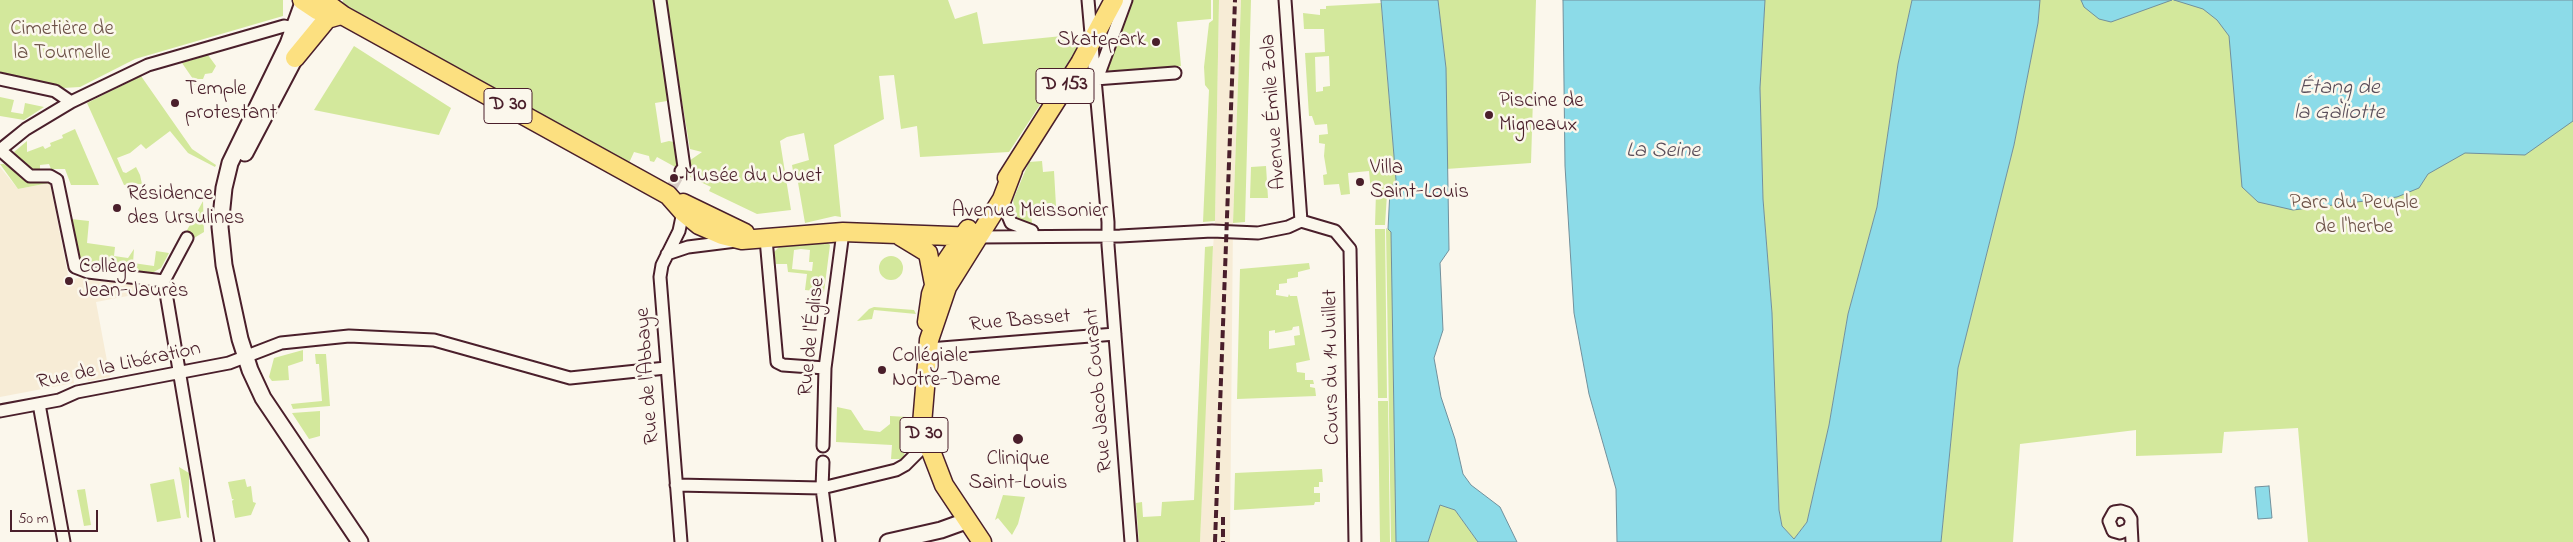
<!DOCTYPE html>
<html>
<head>
<meta charset="utf-8">
<style>
  body { margin:0 }
  #map { position:relative; width:2573px; height:542px; overflow:hidden; background:#fbf7ec; font-family:"Indie Flower",sans-serif }
  canvas { display:block }
  .scale { position:absolute; left:10px; top:510px; width:88px; height:22px; box-sizing:border-box; border:2px solid #4a1f2b; border-top:0; padding-left:6px; font-size:15px; line-height:18px; white-space:nowrap; color:#4a1f2b; -webkit-text-stroke:4px #fbf7ec; paint-order:stroke }
</style>
</head>
<body>
<div id="map">
<canvas width="2573" height="542"></canvas>
<div class="scale">50 m</div>
</div>
<script>
const ctx = document.querySelector('canvas').getContext('2d');
ctx.lineJoin = 'round';
function paint(path, color) { ctx.fillStyle = color; ctx.fill(path, 'evenodd'); }
const toPath = rows => new Path2D(rows.map(r => 'M' + r).join(''));
function trace(path, color, width, dash) { ctx.strokeStyle = color; ctx.lineWidth = width; ctx.lineCap = dash ? 'butt' : 'round'; ctx.setLineDash(dash || []); ctx.stroke(path); }
function drawText(font, color, halo, rows, align = 'center') {
  ctx.font = font + ' "Indie Flower",sans-serif'; ctx.lineWidth = 5; ctx.setLineDash([]); ctx.textBaseline = 'middle'; ctx.strokeStyle = halo; ctx.fillStyle = color; for (const [text, x, y, turn = 0] of rows) {
    ctx.save(); ctx.translate(x, y); ctx.rotate((+turn || 0) * Math.PI / 180); ctx.textAlign = isNaN(turn) ? turn : align; if (halo) ctx.strokeText(text, 0, 0); ctx.fillText(text, 0, 0); ctx.restore();
  }
}
paint(toPath([
  [1219,0,1241,0,1233,223,1230,542,1200,542,1208,318,1215,221],
  [0,167,18,189,50,183,69,280,93,275,147,282,149,292,96,302,110,377,88,381,85,368,72,370,74,383,0,397]
]), '#f7ecd6');
paint(toPath([
  [0,0,283,0,283,16,135,59,80,87,63,88,0,75],
  [343,0,656,0,664,47,667,101,655,103,661,143,669,141,678,143,677,168,657,157,654,162,650,161,649,156,634,152,629,163,342,3],
  [665,0,948,0,955,19,977,12,983,44,1082,34,1076,50,1009,152,920,157,917,126,901,129,894,75,879,76,884,119,834,145,841,217,835,216,805,223,796,171,793,171,792,165,809,160,804,133,787,137,780,141,791,210,757,214,709,191,711,187,688,176,689,161,702,152,690,149],
  [1131,0,1211,0,1211,19,1177,22,1181,66,1106,71],
  [1213,0,1219,0,1215,221,1203,222,1209,90,1205,85,1204,67,1209,23,1213,20],
  [1241,0,1251,0,1245,222,1233,223],
  [1438,0,1536,0,1531,163,1446,169,1446,68],
  [1765,0,1912,0,1898,64,1877,207,1848,314,1829,425,1807,522,1794,539,1782,526,1779,510,1772,313,1763,199,1760,88],
  [2040,0,2573,0,2573,542,2308,542,2298,428,2224,432,2222,453,2136,456,2136,430,2020,444,2013,542,1941,542,1958,368,2014,145,2038,23],
  [1381,3,1396,180,1390,190,1377,192,1387,194,1385,225,1375,225,1376,192,1371,192,1369,171,1348,173,1350,194,1341,195,1339,184,1324,185,1323,175,1327,174,1324,156,1325,144,1319,143,1319,135,1328,134,1327,124,1315,125,1312,116,1309,116,1305,53,1325,52,1324,29,1304,29,1303,13,1320,15,1320,9,1326,9,1326,6],
  [1329,56,1330,86,1323,87,1323,91,1316,92,1315,57],
  [354,46,451,108,439,135,314,110],
  [208,55,216,66,212,73,205,74,203,79,197,79,195,85,192,83,193,79,182,63],
  [141,76,192,149,216,165,215,167,188,153,170,131,146,149,141,144,130,153,117,158,123,172,126,173,136,167,140,175,142,184,124,185,87,103],
  [0,97,14,100,11,112,23,114,25,103,44,107,24,120,0,116],
  [75,129,99,185,71,185,65,169,51,169,49,164,40,165,40,170,30,170,14,152,27,141,27,152,43,146,45,149,51,146,50,143,63,138,62,135],
  [1042,161,1043,172,1054,171,1056,206,1052,207,1052,203,1035,204,1035,211,1031,212,1032,224,1024,223,1016,216,1013,200,1029,162],
  [0,164,4,164,25,179,46,181,49,183,18,189],
  [1266,166,1268,198,1250,198,1251,167],
  [203,201,204,232,194,238,186,232],
  [71,219,89,221,87,243,115,247,114,256,128,258,134,249,133,263,154,266,156,251,169,253,161,268,150,274,88,266,79,260],
  [1386,228,1391,232,1396,542,1391,542],
  [1375,229,1385,229,1387,398,1378,398],
  [826,241,830,245,824,292,805,290,807,274,788,272,787,264,776,264,774,252,779,247],
  [801,249,810,250,809,262,813,262,812,271,792,269,794,250],
  [1213,246,1200,542,1139,542,1136,503,1142,502,1143,517,1161,516,1162,502,1194,500,1205,247],
  '879 268a12 12 0 1 1 24 0a12 12 0 1 1-24 0Z',
  [1309,263,1310,269,1298,272,1298,277,1287,279,1287,283,1279,284,1279,290,1276,290,1276,295,1288,297,1289,294,1290,296,1297,296,1310,360,1296,363,1297,372,1305,373,1305,380,1313,380,1314,384,1310,384,1310,387,1315,388,1316,396,1237,399,1240,269],
  [1299,326,1300,335,1294,336,1295,345,1269,349,1269,331,1275,330,1275,333,1292,330,1293,327],
  [874,307,914,310,916,314,874,310,872,319,857,321,869,309],
  [303,350,303,361,288,366,289,380,272,381,269,377,274,358],
  [315,354,326,354,330,406,293,409,291,404,322,401,319,364,316,364],
  [1378,401,1388,401,1390,542,1380,542],
  [837,407,851,410,864,430,880,432,890,424,890,416,907,417,904,459,891,459,892,445,836,442],
  [320,411,320,436,309,439,292,413],
  [179,467,189,473,189,518,187,517],
  [1322,469,1323,482,1319,482,1319,487,1314,487,1314,493,1320,493,1320,502,1315,502,1314,505,1234,510,1235,473],
  [174,479,181,518,157,522,150,484],
  [245,479,247,487,251,486,253,502,256,503,251,515,235,518,232,501,234,499,232,499,228,482],
  [85,489,91,525,84,526,77,490],
  [1003,495,1025,497,1018,524,1012,535,998,518,995,520],
  [1440,504,1455,510,1478,542,1428,542]
]), '#d3e89c');
const water = toPath([
  [1381,0,1438,0,1446,68,1449,250,1440,263,1443,330,1434,358,1441,397,1455,439,1463,474,1471,485,1500,507,1517,542,1478,542,1455,510,1440,505,1428,542,1396,542,1391,232,1388,229,1390,190,1396,180,1381,0],
  [1563,0,1765,0,1760,88,1763,199,1772,313,1779,510,1782,526,1794,539,1807,522,1829,425,1848,314,1877,207,1898,64,1912,0,2040,0,2038,23,2014,145,1958,368,1941,542,1617,542,1616,489,1589,394,1574,313,1565,166,1563,0],
  [2081,0,2172,0,2111,22,2099,19,2084,7,2081,0],
  [2174,0,2573,0,2573,121,2525,155,2465,153,2428,174,2419,188,2397,197,2293,210,2258,202,2242,187,2229,36,2217,20,2203,9,2174,0],
  [2269,486,2272,518,2258,519,2255,487,2269,486]
]);
paint(water, '#8cdbe8');
trace(water, '#72909c', 1);
trace(toPath([
  [672,187,681,171]
]), '#d8ccc5', 11, [11, 5.5]);
const street = toPath([
  [660,0,684,167,681,171],
  [1088,0,1095,79,1175,73],
  [1126,0,1100,71,1095,79,1108,222,1108,245,1131,542],
  [1285,0,1301,221],
  [0,79,55,91,71,102],
  [0,150,26,129,71,102,148,65,284,26,300,29],
  [0,150,30,176,50,176,57,180,75,267,88,272,164,281],
  [1004,196,1004,206,1011,223,1032,231],
  [1301,221,1335,231,1350,249,1355,542],
  [978,237,1120,236,1212,231,1258,233,1288,227,1301,221],
  [187,238,164,281,208,542],
  [766,239,777,362,783,365,825,368],
  [667,254,688,247,736,241],
  [929,349,1115,334],
  [39,404,64,542],
  [0,411,59,400,77,392,229,363,281,343,349,336,434,340,570,378,666,368],
  [823,446,825,368,843,232],
  [823,462,822,488,829,542],
  [676,485,822,488,896,470,905,465,926,444],
  [2131,523,2129,529,2120,533,2113,531,2109,521,2114,512,2121,511,2127,513,2131,519,2131,523,2132,542],
  [681,542,660,277,662,265,679,231,683,212]
]);
const secondary = toPath([
  [304,0,288,44,230,163,224,188,220,227,224,265,240,339,250,370,263,398,360,542],
  [245,153,307,35,320,0],
  [888,542,941,530,966,521]
]);
const primary = toPath([
  [302,0,317,10,335,15],
  [322,0,344,16,668,195,683,212,699,225,722,235,742,240,843,232,978,237],
  [295,58,327,19,341,15],
  [1007,178,1080,63,1114,0],
  [683,203,745,233],
  [900,236,928,253,934,284],
  [927,322,931,294,939,272,968,229],
  [982,542,944,485,924,433,922,424,929,340,947,287,1002,199,1013,170]
]);
trace(street, '#4a1f2b', 15);
trace(secondary, '#4a1f2b', 19);
trace(primary, '#4a1f2b', 21);
trace(street, '#fbf7ec', 11);
trace(secondary, '#fbf7ec', 15);
trace(primary, '#fce080', 18);
trace(toPath([
  [1223,517,1223,542],
  [1215,542,1235,0]
]), '#4a1f2b', 4, [8, 4]);
for (const [x, y, r, color] of [
  [1156,42,5,"#4a1f2b"],
  [175,103,5,"#4a1f2b"],
  [1489,115,5,"#4a1f2b"],
  [674,178,5,"#4a1f2b"],
  [1360,182,5,"#4a1f2b"],
  [117,208,5,"#4a1f2b"],
  [69,281,5,"#4a1f2b"],
  [882,370,5,"#4a1f2b"],
  [1018,439,6,"#4a1f2b"]
]) { const dot = new Path2D(); dot.arc(x, y, r, 0, 2 * Math.PI); ctx.fillStyle = color; ctx.fill(dot); trace(dot, '#fbf7ec', 2); }
for (const [x, y, w] of [
  [1065,86,58],
  [508,106,48],
  [924,435,48]
]) { const box = new Path2D(); box.roundRect(x - w / 2, y - 17.5, w, 35, 4); ctx.fillStyle = '#fbf7ec'; ctx.fill(box); trace(box, '#4a1f2b', 1); }
drawText('bold 20px', '#4a1f2b', null, [
  ["D 153",1065,86],
  ["D 30",508,106],
  ["D 30",924,435]
]);
drawText('21px', '#6c5147', '#fbf7ec', [
  ["Cimetière de",62,31],
  ["la Tournelle",62,55],
  ["Parc du Peuple",2354,205],
  ["de l'herbe",2354,229]
]);
drawText('21px', '#4a1f2b', '#fbf7ec', [
  ["Skatepark",1146,42,"right"],
  ["Temple",185,91],
  ["protestant",185,115],
  ["Piscine de",1499,103],
  ["Migneaux",1499,127],
  ["Villa",1370,170],
  ["Saint-Louis",1370,194],
  ["Musée du Jouet",684,178],
  ["Résidence",127,196],
  ["des Ursulines",127,220],
  ["Collège",79,269],
  ["Jean-Jaurès",79,293],
  ["Collégiale",892,358],
  ["Notre-Dame",892,382],
  ["Clinique",1018,461,"center"],
  ["Saint-Louis",1018,485,"center"]
], 'left');
drawText('21px', '#4a1f2b', '#fbf7ec', [
  ["Avenue Émile Zola",1275,112,-94],
  ["Avenue Meissonier",1030,213],
  ["Rue Basset",1020,322,-5],
  ["Rue de l'Église",813,337,-84],
  ["Rue de la Libération",119,367,-12],
  ["Cours du 14 Juillet",1333,367,-91],
  ["Rue de l'Abbaye",649,376,-94],
  ["Rue Jacob Courant",1100,390,-95]
]);
drawText('italic 22px', '#5a4e5a', '#fbf7ec', [
  ["Étang de",2339,89],
  ["la Galiotte",2339,114],
  ["La Seine",1663,152]
]);
</script>
</body>
</html>
